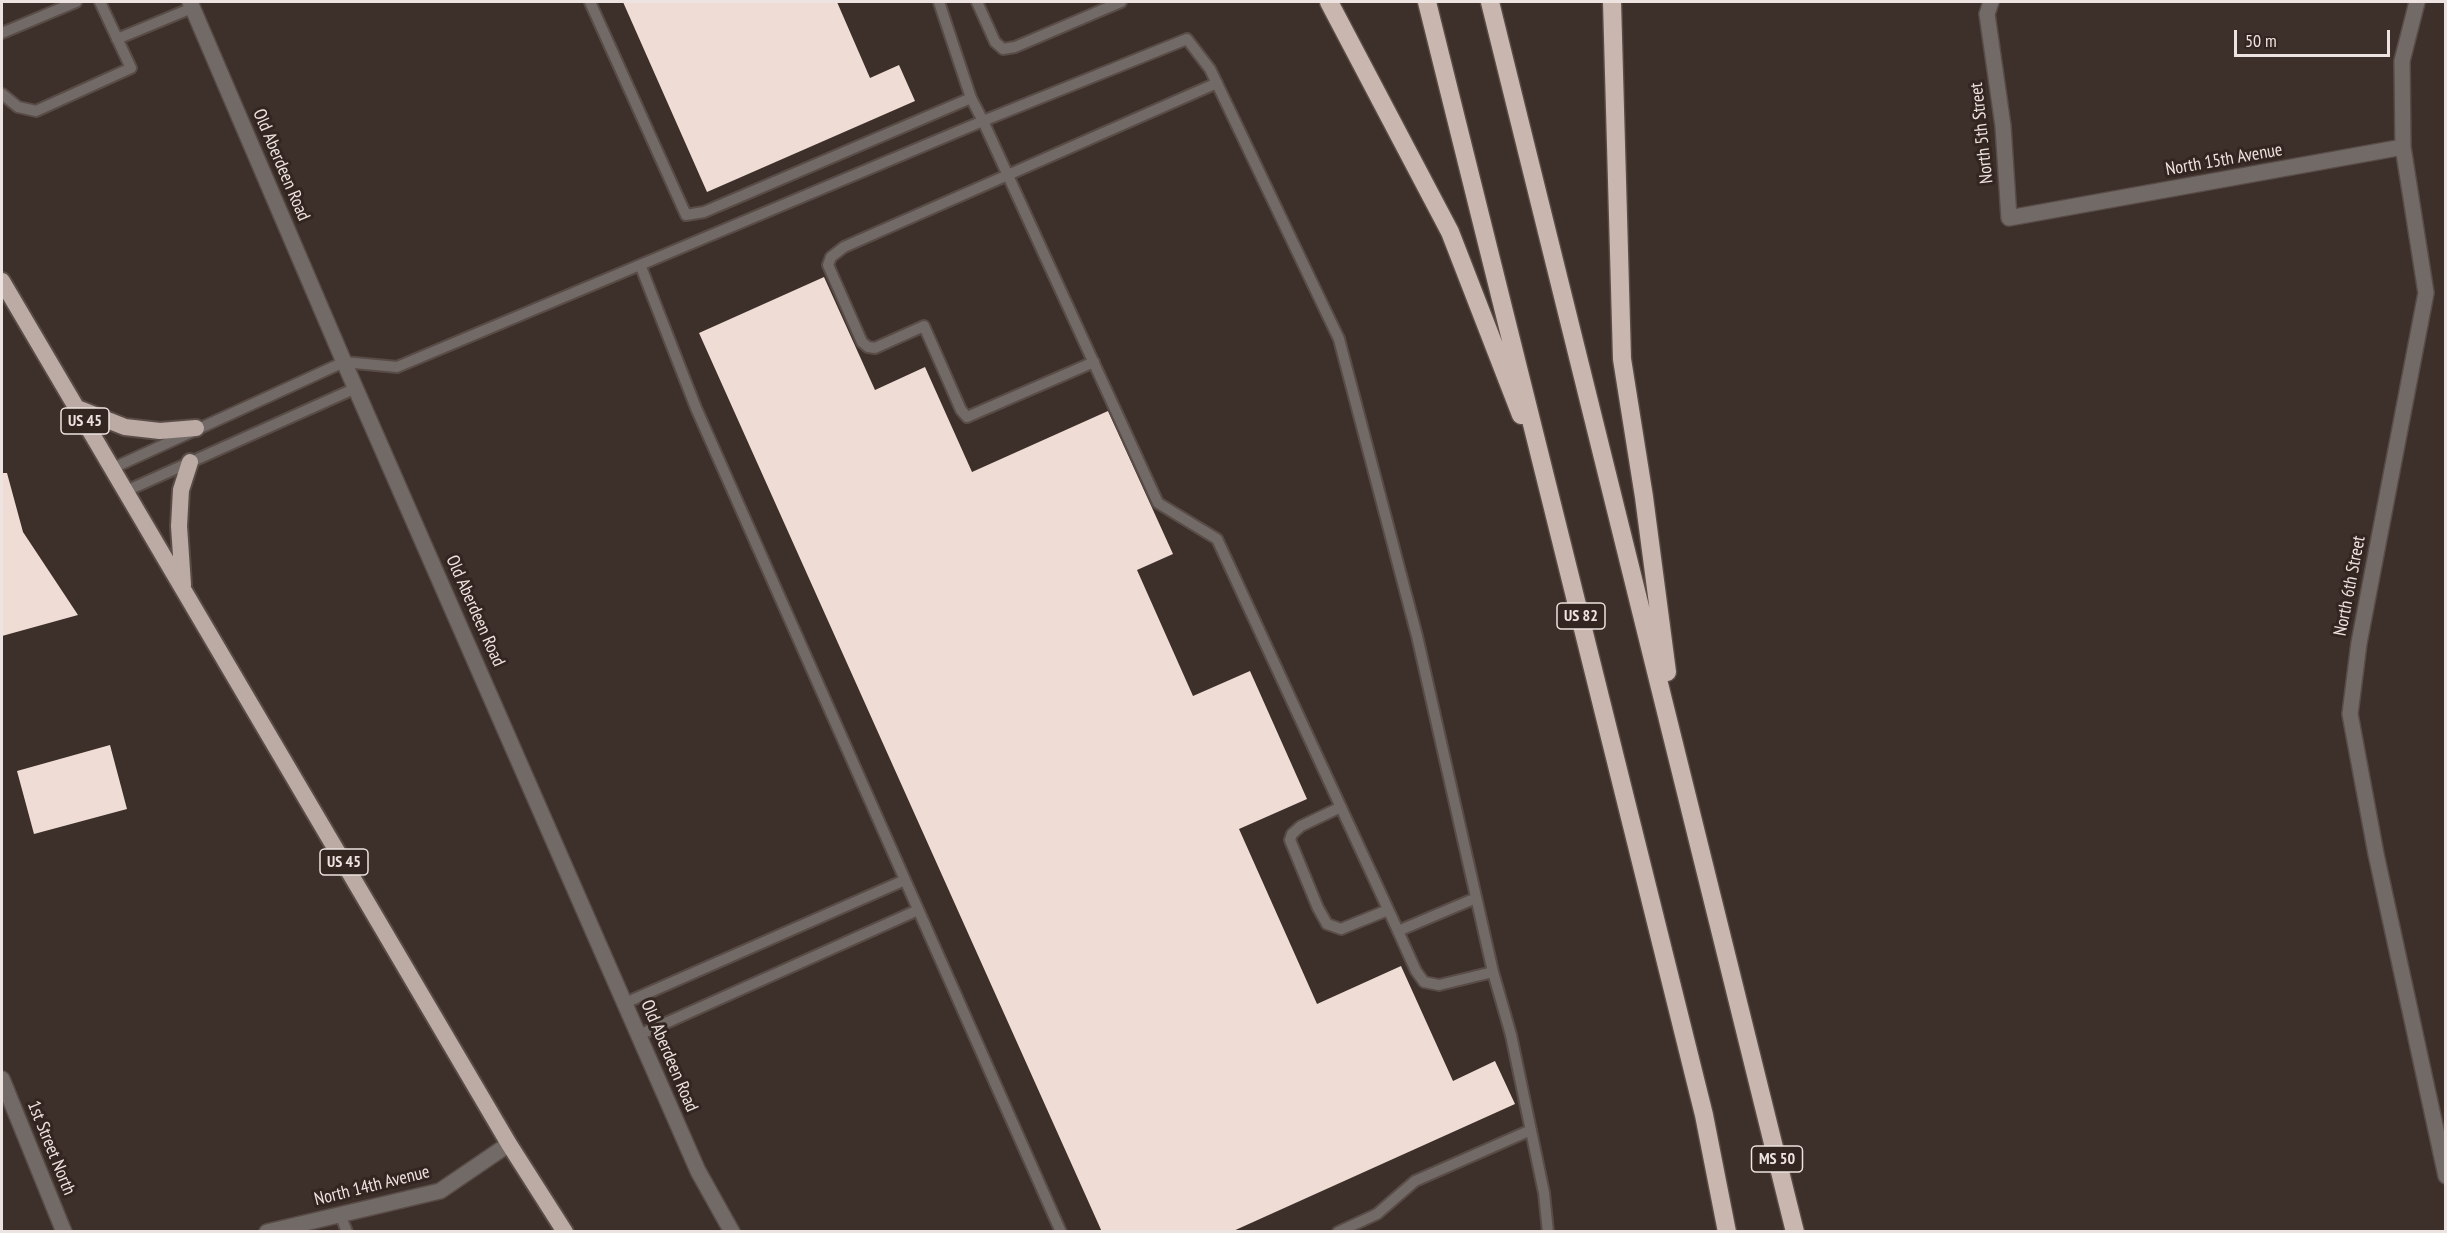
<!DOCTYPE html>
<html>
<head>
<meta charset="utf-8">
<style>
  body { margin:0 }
  #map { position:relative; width:2447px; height:1233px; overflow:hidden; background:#3d2f2a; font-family:"PT Sans Narrow",sans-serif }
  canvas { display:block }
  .frame { position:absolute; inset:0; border:3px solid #ede3e0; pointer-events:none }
  .scale { position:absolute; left:2234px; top:30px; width:156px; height:27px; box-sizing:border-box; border:3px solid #ede3e0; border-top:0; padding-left:8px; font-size:18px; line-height:21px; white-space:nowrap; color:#ede3e0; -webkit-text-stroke:4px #332520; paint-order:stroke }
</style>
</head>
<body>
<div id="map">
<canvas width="2447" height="1233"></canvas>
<div class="frame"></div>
<div class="scale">50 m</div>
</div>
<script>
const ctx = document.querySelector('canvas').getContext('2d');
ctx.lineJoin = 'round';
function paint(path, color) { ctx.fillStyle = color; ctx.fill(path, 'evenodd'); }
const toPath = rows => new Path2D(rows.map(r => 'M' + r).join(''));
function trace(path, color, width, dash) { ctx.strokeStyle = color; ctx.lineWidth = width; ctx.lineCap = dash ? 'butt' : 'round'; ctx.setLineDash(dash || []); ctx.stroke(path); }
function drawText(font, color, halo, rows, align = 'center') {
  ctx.font = font + ' "PT Sans Narrow",sans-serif'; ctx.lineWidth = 6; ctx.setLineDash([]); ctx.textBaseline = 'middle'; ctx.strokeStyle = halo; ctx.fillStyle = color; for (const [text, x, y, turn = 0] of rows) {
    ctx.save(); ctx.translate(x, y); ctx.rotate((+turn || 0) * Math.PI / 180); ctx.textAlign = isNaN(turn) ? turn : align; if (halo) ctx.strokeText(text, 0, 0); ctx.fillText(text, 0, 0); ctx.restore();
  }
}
paint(toPath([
  [623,2,837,2,870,78,899,65,915,101,707,192],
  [824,277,875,390,925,367,972,472,1108,411,1173,554,1137,570,1193,696,1250,671,1307,799,1239,829,1317,1004,1401,966,1453,1081,1495,1061,1515,1104,1231,1232,1102,1232,699,333],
  [2,473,7,473,23,532,78,615,2,636],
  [110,745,127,809,34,834,17,771]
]), '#efdcd5');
const service = toPath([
  [590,2,686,215,704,212,971,98,939,2],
  [977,2,995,42,1003,49,1015,47,1121,2],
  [2,33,76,2],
  [117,39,192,8],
  [2,94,18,107,36,111,131,68,100,2],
  [971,98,983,121,1158,503,1217,539,1399,933],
  [641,267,696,408,1061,1232],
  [1094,362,967,417,961,410,924,326,875,348,868,347,862,342,828,265,831,257,844,247,1217,83],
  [113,468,344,362,397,367,983,121,1187,39,1210,69,1339,339,1417,636,1493,972],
  [126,491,356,388],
  [1341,807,1301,826,1292,834,1290,840,1318,908,1327,924,1341,929,1388,910],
  [1476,898,1398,931,1416,971,1424,982,1439,985,1493,972,1511,1035,1544,1193,1548,1232],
  [625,1003,905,880],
  [639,1035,918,910],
  [340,1214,347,1232],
  [1338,1232,1377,1214,1415,1181,1531,1130]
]);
const minor = toPath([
  [190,2,344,362,698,1171,732,1232],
  [1991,2,1987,14,2003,126,2009,218,2403,147],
  [2417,2,2402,61,2403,147,2426,293,2359,643,2350,714,2376,854,2446,1176],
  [2,1079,64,1232],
  [267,1232,440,1191,509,1144]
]);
const trunk = toPath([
  [2,281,509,1144,565,1232],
  [77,408,125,427,160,431,196,428],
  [183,585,179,526,181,490,190,462]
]);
const motorway = toPath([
  [1329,2,1450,232,1521,415],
  [1427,2,1704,1115,1727,1232],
  [1490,2,1795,1232],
  [1612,2,1622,359,1644,497,1667,672]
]);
trace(service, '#594c47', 14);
trace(minor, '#594c47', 18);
trace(trunk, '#594c47', 20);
trace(motorway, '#594c47', 21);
trace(service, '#726a67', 10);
trace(minor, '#726a67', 15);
trace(trunk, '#bcaba5', 16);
trace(motorway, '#c9b6af', 18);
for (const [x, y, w] of [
  [85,421,48],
  [1581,616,48],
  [344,862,48],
  [1777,1159,51]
]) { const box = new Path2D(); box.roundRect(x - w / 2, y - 13, w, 26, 4.5); ctx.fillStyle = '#332520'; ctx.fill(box); trace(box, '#ede3e0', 1.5); }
drawText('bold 16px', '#ede3e0', null, [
  ["US 45",85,421],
  ["US 82",1581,616],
  ["US 45",344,862],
  ["MS 50",1777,1159]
]);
drawText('18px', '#ede3e0', '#332520', [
  ["North 5th Street",1982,133,-96],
  ["North 15th Avenue",2224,160,-10],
  ["Old Aberdeen Road",281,165,67],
  ["North 6th Street",2350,586,-79],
  ["Old Aberdeen Road",475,611,66],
  ["Old Aberdeen Road",669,1056,67],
  ["1st Street North",51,1148,68],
  ["North 14th Avenue",372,1186,-14]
]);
</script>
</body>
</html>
